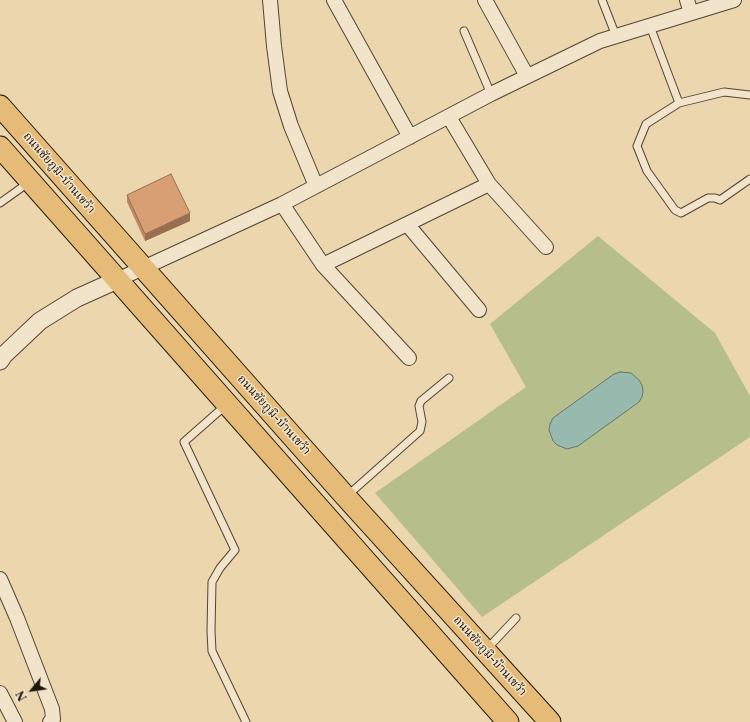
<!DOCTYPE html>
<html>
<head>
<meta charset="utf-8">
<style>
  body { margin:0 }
  #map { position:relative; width:750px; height:722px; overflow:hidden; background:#ebd6ae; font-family:"Libre Caslon Text",serif }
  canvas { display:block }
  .north { position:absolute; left:12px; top:670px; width:40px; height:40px; -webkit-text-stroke:3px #f2e4ca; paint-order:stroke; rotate:241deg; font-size:11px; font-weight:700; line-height:16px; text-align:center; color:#1d150b }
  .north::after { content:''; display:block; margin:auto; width:14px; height:18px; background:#1d150b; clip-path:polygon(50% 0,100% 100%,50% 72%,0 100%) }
</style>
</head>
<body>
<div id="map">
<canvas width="750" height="722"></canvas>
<div class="north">N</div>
</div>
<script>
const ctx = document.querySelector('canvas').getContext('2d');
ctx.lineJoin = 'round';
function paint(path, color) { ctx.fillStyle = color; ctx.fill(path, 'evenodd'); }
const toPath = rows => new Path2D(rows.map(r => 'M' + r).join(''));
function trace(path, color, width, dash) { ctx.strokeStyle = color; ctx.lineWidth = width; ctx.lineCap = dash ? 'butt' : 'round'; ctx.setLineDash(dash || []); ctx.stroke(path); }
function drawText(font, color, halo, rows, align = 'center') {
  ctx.font = font + ' "Libre Caslon Text","Noto Serif Thai",serif'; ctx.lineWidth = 3; ctx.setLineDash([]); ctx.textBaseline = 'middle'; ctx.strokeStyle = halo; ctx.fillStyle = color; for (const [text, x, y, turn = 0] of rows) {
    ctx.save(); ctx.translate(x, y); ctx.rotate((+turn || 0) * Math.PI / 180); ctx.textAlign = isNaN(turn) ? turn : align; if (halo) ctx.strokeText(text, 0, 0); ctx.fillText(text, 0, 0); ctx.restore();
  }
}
paint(toPath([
  [598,236,715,333,750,396,750,437,482,617,375,493,526,387,490,324]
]), '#b6be8b');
const water = toPath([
  [620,372,631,373,639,380,642,385,643,391,642,397,639,402,578,446,567,449,557,445,553,441,549,430,550,424,553,418,614,374,620,372]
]);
paint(water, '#98b9ad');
trace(water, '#67776c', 1);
const service = toPath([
  [602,0,616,36],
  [650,26,679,103,724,92,750,95],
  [464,31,491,94],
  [679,103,646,124,637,146,647,171,675,210,681,213,708,198,715,198,720,200,750,179],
  [0,203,28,183],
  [226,405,184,442,235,550,220,568,212,582,211,631,212,651,246,722],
  [348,495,420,431,422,422,419,406,421,401,449,378],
  [487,649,516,618]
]);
const minor = toPath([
  [270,0,274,46,280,91,291,126,316,186],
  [334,0,410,137],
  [485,0,527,76],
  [687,0,691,13],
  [449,117,489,184],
  [282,204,323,265,409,358],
  [407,224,479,310],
  [323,265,489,184,546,247],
  [117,280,282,204,491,94,600,41,734,0],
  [0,579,17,618,52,709,53,719,50,722],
  [0,693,15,722]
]);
const tertiary = toPath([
  [0,361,4,355,40,321,77,298,117,280]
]);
const primary = toPath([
  [0,106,346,497,550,722],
  [0,147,508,722]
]);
trace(service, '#504534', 9);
trace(minor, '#504534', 16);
trace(tertiary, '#504534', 19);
trace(primary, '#1d150b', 23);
trace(service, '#f2e4ca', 7);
trace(minor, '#f2e4ca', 14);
trace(tertiary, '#f2e4ca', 17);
trace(primary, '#e6bb77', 21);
paint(toPath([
  [127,195,190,221,145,241,127,202]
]), '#bb8964');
paint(toPath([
  [190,213,190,221,145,241,145,234]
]), '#986f51');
const building = toPath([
  [171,174,190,213,145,234,127,195,171,174]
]);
paint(building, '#d99f74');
trace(building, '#986f51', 1);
drawText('12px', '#1d150b', '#f2e4ca', [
  ["ถนนชัยภูมิ-บ้านเขว้า",59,173,49],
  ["ถนนชัยภูมิ-บ้านเขว้า",274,415,48],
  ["ถนนชัยภูมิ-บ้านเขว้า",490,656,48]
]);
</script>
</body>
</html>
